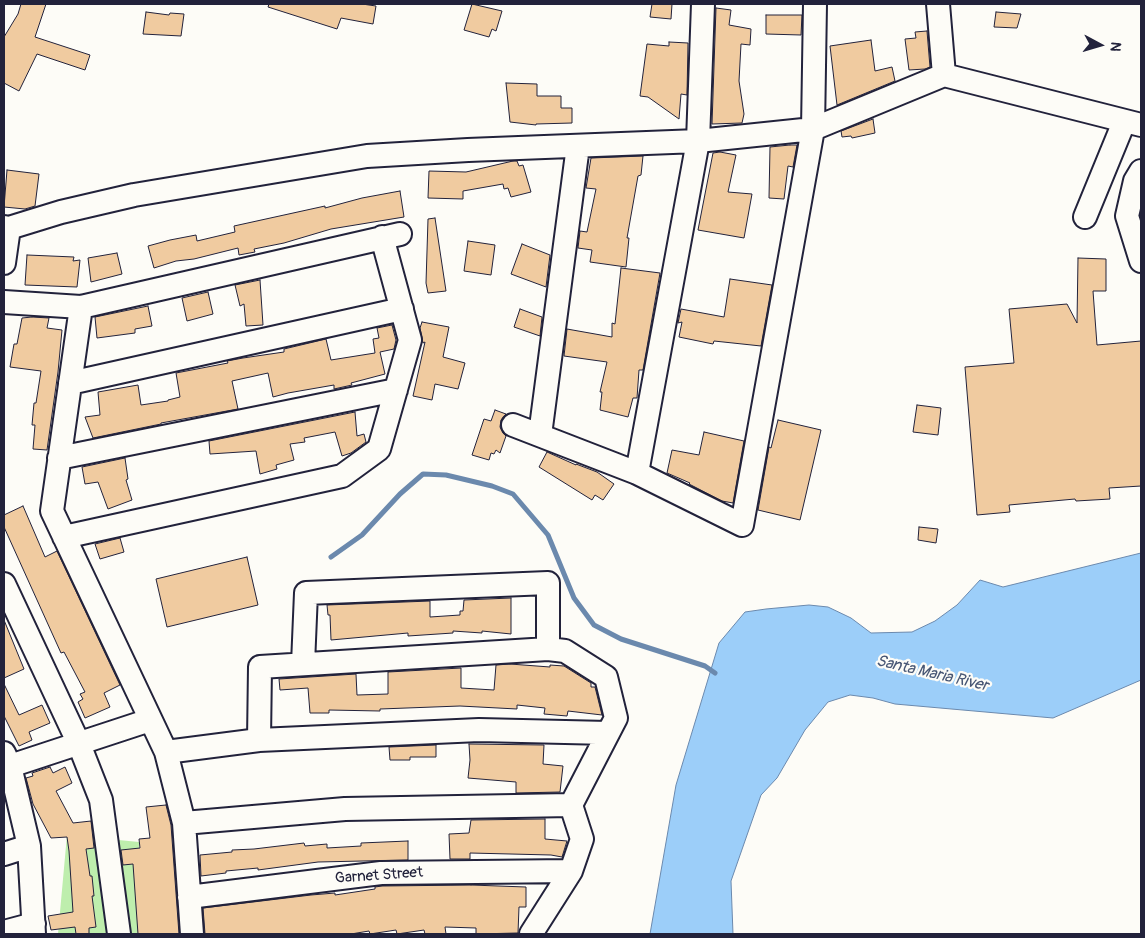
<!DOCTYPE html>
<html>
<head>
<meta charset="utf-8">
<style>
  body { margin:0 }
  #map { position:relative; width:1145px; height:938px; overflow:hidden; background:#fdfcf7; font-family:Pangolin,sans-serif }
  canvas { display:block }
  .frame { position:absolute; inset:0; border:5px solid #22223b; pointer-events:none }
  .north { position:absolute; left:1075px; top:20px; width:50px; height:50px; -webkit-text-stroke:4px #fdfcf7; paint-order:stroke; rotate:96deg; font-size:14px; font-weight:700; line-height:20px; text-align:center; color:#22223b }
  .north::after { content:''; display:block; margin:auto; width:18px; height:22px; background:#22223b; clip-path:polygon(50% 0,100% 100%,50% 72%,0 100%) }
</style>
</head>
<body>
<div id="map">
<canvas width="1145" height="938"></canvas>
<div class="frame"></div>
<div class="north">N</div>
</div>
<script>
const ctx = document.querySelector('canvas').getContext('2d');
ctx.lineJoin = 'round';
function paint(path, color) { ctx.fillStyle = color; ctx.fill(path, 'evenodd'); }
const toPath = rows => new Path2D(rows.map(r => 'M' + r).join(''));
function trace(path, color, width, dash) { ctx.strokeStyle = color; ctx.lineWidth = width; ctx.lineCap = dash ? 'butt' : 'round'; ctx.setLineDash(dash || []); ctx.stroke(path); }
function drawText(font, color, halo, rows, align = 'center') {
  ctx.font = font + ' Pangolin,sans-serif'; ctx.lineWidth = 4.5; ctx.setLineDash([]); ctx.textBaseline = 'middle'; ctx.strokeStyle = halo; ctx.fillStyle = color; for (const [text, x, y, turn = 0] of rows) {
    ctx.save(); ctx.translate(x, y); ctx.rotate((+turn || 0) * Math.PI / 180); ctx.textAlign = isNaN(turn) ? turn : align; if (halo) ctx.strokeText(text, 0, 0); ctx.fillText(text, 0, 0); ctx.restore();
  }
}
paint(toPath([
  [67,835,139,842,142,934,58,934]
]), '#beeead');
const water = toPath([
  [1141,553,1141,680,1053,718,895,704,873,698,850,695,828,702,805,730,777,778,761,795,731,881,733,934,650,934,676,785,719,643,745,612,766,609,809,605,828,607,851,618,871,633,912,632,935,621,957,605,980,580,1003,587,1141,553]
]);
paint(water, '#9ccef9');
trace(water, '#6b89ad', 1);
trace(toPath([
  [331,557,362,535,400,494,423,474,446,475,492,486,513,494,548,535,574,598,594,625,621,639,705,666,715,673]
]), '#6b89ad', 5);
const building = toPath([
  [21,4,46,4,35,37,90,55,85,70,37,54,19,91,4,83,4,37,18,14,21,4],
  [269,4,362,4,376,6,373,24,341,18,337,29,268,7,269,4],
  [472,4,502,11,496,31,492,29,489,37,464,30,472,4],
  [652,4,672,4,671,19,650,17,652,4],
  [716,8,731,10,729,25,751,29,750,45,741,44,739,81,744,114,742,123,712,124,716,8],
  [146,12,169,15,170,13,184,14,181,36,143,34,146,12],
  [996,12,1021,14,1017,28,994,27,996,12],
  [766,15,802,15,801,35,766,34,766,15],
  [927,31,930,67,925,69,909,70,905,39,916,38,915,32,927,31],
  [871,40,875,71,892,67,895,81,837,105,830,46,871,40],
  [669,42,688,43,687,95,681,94,679,119,648,97,640,96,647,44,669,46,669,42],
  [506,83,537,84,537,96,561,96,561,108,572,108,572,123,536,124,536,125,510,122,506,83],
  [873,119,875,133,852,138,851,136,842,137,841,131,873,119],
  [790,145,797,145,793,167,788,166,784,199,769,198,770,147,790,145],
  [720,152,736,155,728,192,752,194,744,238,698,230,713,153,720,152],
  [643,156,641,175,638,176,627,238,629,238,626,267,590,262,592,250,578,248,580,231,587,232,596,189,586,188,591,158,643,156],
  [513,161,517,161,519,166,523,165,531,192,511,197,508,188,504,189,503,184,463,191,463,199,428,198,429,171,466,172,513,161],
  [7,170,39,174,35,206,25,209,4,207,7,170],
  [400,191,404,217,331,229,284,243,254,249,255,252,239,255,238,248,194,259,176,261,154,268,148,246,170,240,196,235,197,241,235,232,234,226,325,206,325,208,362,198,400,191],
  [435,218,446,291,428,293,426,283,428,219,435,218],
  [468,241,495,245,491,275,464,271,468,241],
  [522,244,550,255,546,287,511,274,522,244],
  [117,253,122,274,91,282,88,258,117,253],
  [27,255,74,257,73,261,80,260,77,287,25,285,27,255],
  [1078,258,1106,259,1106,291,1093,291,1097,345,1141,341,1141,486,1109,488,1110,499,1076,501,1075,499,1009,505,1010,512,977,515,965,367,1014,363,1009,309,1067,304,1077,323,1078,258],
  [621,268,660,273,643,370,639,370,637,398,633,398,628,417,600,410,602,392,600,392,607,362,564,356,567,329,612,337,612,323,615,324,621,268],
  [730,279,772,285,761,346,714,341,713,344,679,337,682,322,678,323,681,309,724,317,730,279],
  [260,280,263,325,246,326,244,304,240,306,235,285,260,280],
  [208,292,213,314,187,321,182,298,208,292],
  [148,306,152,326,135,329,135,333,97,338,95,317,148,306],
  [520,309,542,317,540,336,514,327,520,309],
  [32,317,49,318,47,328,62,330,58,372,47,450,33,449,35,425,32,425,34,403,36,403,41,371,10,367,14,344,17,344,22,318,32,317],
  [422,322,449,327,443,357,465,363,458,389,435,384,432,400,413,396,425,342,423,343,420,328,422,322],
  [392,325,396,340,394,349,380,352,385,374,351,383,352,385,334,389,334,385,288,393,273,397,268,373,232,381,238,409,161,423,161,424,93,438,85,417,100,415,98,392,138,385,141,405,168,401,168,400,180,397,176,373,228,363,227,361,243,358,284,352,284,349,326,339,331,360,375,353,373,339,379,338,377,328,392,325],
  [917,405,941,408,938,435,913,432,917,405],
  [495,410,506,414,501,420,500,427,503,433,506,436,500,453,496,450,494,454,491,453,489,460,472,455,484,419,491,421,495,410],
  [355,412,357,436,364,434,366,442,351,453,342,456,335,432,304,438,305,442,290,444,294,460,276,465,277,469,260,474,256,451,210,454,209,441,355,412],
  [778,420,821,430,800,520,758,510,769,447,771,448,778,420],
  [704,432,744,441,733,503,722,501,689,484,690,483,667,473,672,450,699,455,704,432],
  [547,452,576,465,576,464,597,472,614,484,603,500,595,495,592,500,539,467,547,452],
  [125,458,128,479,126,480,132,500,108,509,98,482,85,484,82,467,125,458],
  [23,506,45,557,57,551,120,685,104,693,110,707,85,718,78,702,83,699,80,694,85,692,64,652,61,653,4,527,4,515,23,506],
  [919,527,938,529,936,543,918,540,919,527],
  [120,538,124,552,100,559,95,544,120,538],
  [247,557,258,605,167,627,156,579,247,557],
  [511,598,511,634,482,631,482,633,453,631,453,633,408,636,408,633,331,640,330,615,328,615,327,605,430,601,430,617,460,615,460,611,463,611,464,600,511,598],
  [4,620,24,669,4,678,4,620],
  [510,664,550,667,550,665,564,666,591,683,591,687,595,687,602,715,568,711,567,716,544,714,545,708,517,705,517,709,460,706,380,709,380,711,329,710,329,713,310,713,308,688,280,690,279,679,356,674,357,695,388,694,388,672,461,668,461,688,494,690,496,665,510,664],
  [4,684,19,715,42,705,50,723,29,732,32,740,19,746,4,716,4,684],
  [469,744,544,745,543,764,563,766,560,792,516,793,516,782,468,778,470,760,469,744],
  [436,745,436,757,410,757,410,760,390,760,389,747,436,745],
  [50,767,53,773,65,767,72,783,56,791,73,823,91,821,94,848,86,849,90,876,92,876,94,896,92,896,96,927,89,928,89,934,76,934,75,927,51,930,48,916,73,912,69,851,67,837,51,838,33,804,26,778,33,776,32,773,50,767],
  [166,805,171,825,179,934,138,934,133,864,123,865,121,850,140,848,139,839,150,838,146,807,166,805],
  [545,819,545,839,567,841,562,857,551,855,470,853,470,859,450,859,449,834,469,833,471,820,545,819],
  [408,841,408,860,318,862,258,870,258,868,226,871,226,873,201,876,200,855,232,852,232,850,254,849,304,843,305,846,327,844,327,848,361,846,361,843,408,841],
  [471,885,526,887,526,907,519,907,518,933,476,934,476,928,445,927,446,934,425,934,424,930,397,934,396,930,370,934,369,931,351,934,205,934,203,908,311,895,335,893,335,895,375,889,375,887,382,886,471,885]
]);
paint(building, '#f0cba0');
trace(building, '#22223b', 1);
const minor = toPath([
  [938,4,944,75],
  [1141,171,1135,181,1127,216,1141,261],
  [1085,217,1124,122],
  [4,227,9,228,61,212,134,195,367,156,468,150,698,141,813,129,944,75,1141,125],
  [4,263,9,228],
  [4,302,81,307,400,234],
  [81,307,52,511,166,752,184,823,192,934],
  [70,383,402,309],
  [513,425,637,473,742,525,813,129,815,4],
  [540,435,578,146],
  [59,458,396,390],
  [637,473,698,141,703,4],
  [64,537,342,476,379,449,410,340,382,237],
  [4,584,79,744,101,800,119,934],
  [303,664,306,593,548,583,548,649],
  [259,740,260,667,548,649,565,651,606,677,616,718,571,805,582,839,571,871,531,934],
  [166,752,259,740,479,730,608,733],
  [4,753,10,766,29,846,34,934],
  [4,768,150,720],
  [184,823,345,809,571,805],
  [4,854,29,846],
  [189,897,381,873,571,871],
  [4,932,34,924]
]);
trace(minor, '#22223b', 26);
trace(minor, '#fdfcf7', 22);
drawText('15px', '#22223b', '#fdfcf7', [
  ["Garnet Street",379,876,-4]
]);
drawText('italic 16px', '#475674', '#fdfcf7', [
  ["Santa Maria River",932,674,13]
]);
</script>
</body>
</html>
